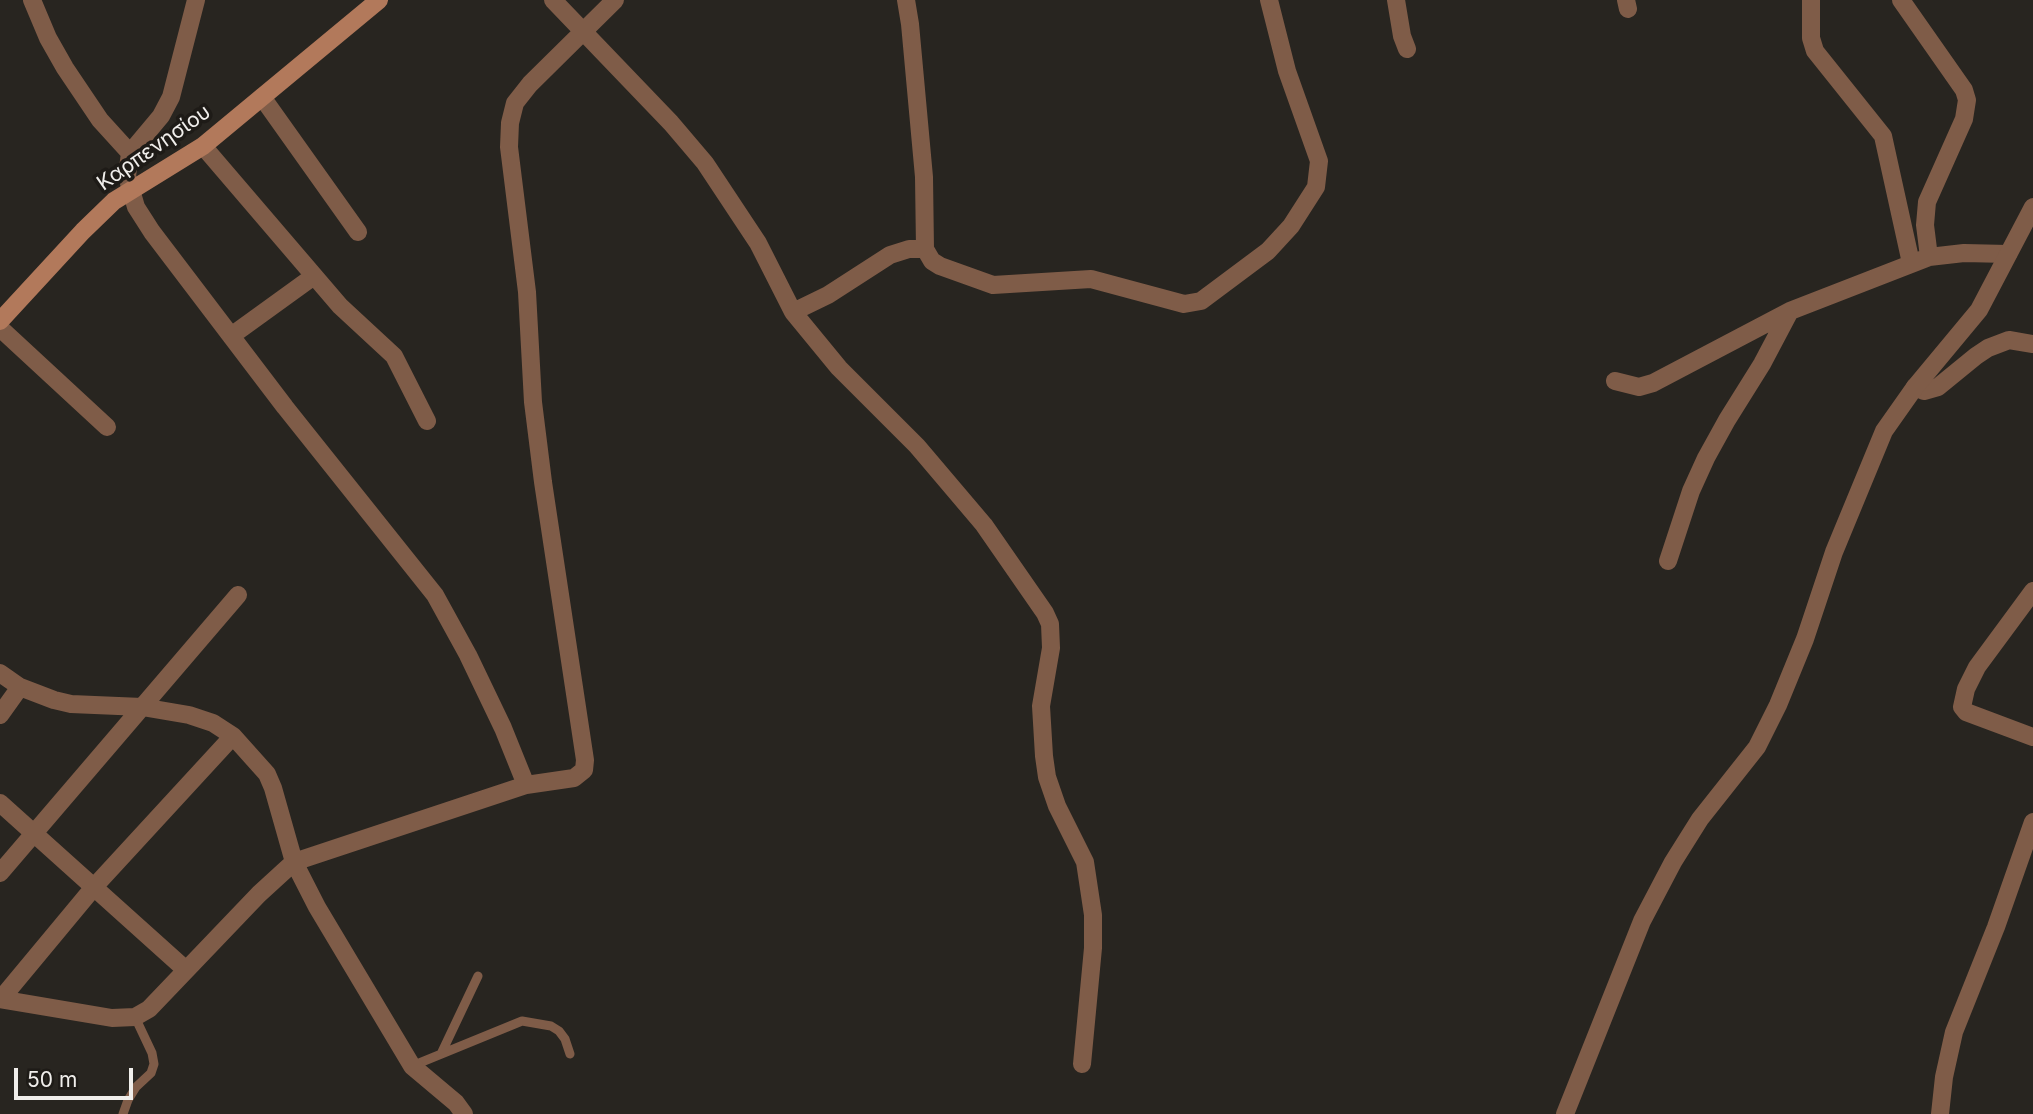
<!DOCTYPE html>
<html>
<head>
<meta charset="utf-8">
<style>
  body { margin:0 }
  #map { position:relative; width:2033px; height:1114px; overflow:hidden; background:#282520; font-family:Inter,sans-serif }
  canvas { display:block }
  .scale { position:absolute; left:14px; top:1068px; width:119px; height:32px; box-sizing:border-box; border:4px solid #f0eeeb; border-top:0; padding-left:9px; font-size:21px; line-height:24px; white-space:nowrap; color:#f0eeeb; -webkit-text-stroke:5px #1e1b17; paint-order:stroke }
</style>
</head>
<body>
<div id="map">
<canvas width="2033" height="1114"></canvas>
<div class="scale">50 m</div>
</div>
<script>
const ctx = document.querySelector('canvas').getContext('2d');
ctx.lineJoin = 'round';
const toPath = rows => new Path2D(rows.map(r => 'M' + r).join(''));
function trace(path, color, width, dash) { ctx.strokeStyle = color; ctx.lineWidth = width; ctx.lineCap = dash ? 'butt' : 'round'; ctx.setLineDash(dash || []); ctx.stroke(path); }
function drawText(font, color, halo, rows, align = 'center') {
  ctx.font = font + ' Inter,sans-serif'; ctx.lineWidth = 7; ctx.setLineDash([]); ctx.textBaseline = 'middle'; ctx.strokeStyle = halo; ctx.fillStyle = color; for (const [text, x, y, turn = 0] of rows) {
    ctx.save(); ctx.translate(x, y); ctx.rotate((+turn || 0) * Math.PI / 180); ctx.textAlign = isNaN(turn) ? turn : align; if (halo) ctx.strokeText(text, 0, 0); ctx.fillText(text, 0, 0); ctx.restore();
  }
}
trace(toPath([
  [441,1054,478,976],
  [412,1066,522,1021,551,1026,559,1031,565,1039,570,1054],
  [123,1114,128,1100,136,1087,151,1073,154,1064,152,1053,135,1017]
]), '#7f5c48', 9);
trace(toPath([
  [32,0,48,38,65,68,100,120,130,153],
  [196,0,171,97,161,116,130,153,127,176,136,207,152,232,285,407,435,595,468,655,503,728,526,785],
  [553,0,671,123,705,163,758,243,793,312,828,295,890,255,909,249,925,249],
  [906,0,910,24,924,177,925,249,932,261,940,266,993,285,1091,279,1184,304,1201,301,1268,251,1291,226,1316,187,1319,161,1287,71,1269,0],
  [1396,0,1402,36,1407,49],
  [1626,0,1628,9],
  [1811,0,1811,38,1815,51,1883,136,1911,263],
  [1901,0,1964,90,1967,100,1964,119,1927,202,1925,225,1929,257],
  [262,97,358,232],
  [203,146,340,306,394,356,427,421],
  [793,312,839,368,917,446,984,525,1045,613,1050,624,1051,648,1041,706,1044,756,1047,777,1057,806,1085,862,1093,915,1093,948,1082,1064],
  [0,328,107,427],
  [231,336,314,276],
  [1615,381,1639,387,1653,383,1790,311,1929,257,1964,253,2008,254],
  [1915,387,1924,391,1938,387,1976,356,1988,348,2009,340,2033,344],
  [1668,561,1691,491,1706,458,1727,420,1762,364,1790,311],
  [2033,591,1977,667,1966,689,1962,707,1966,712,2033,737],
  [0,673,20,687,54,700,71,704,142,707,189,715,213,723,233,736,267,774,273,788,294,862,317,907,412,1066,456,1103,464,1114],
  [0,715,20,687],
  [0,803,186,970],
  [0,873,238,595],
  [0,999,112,1018,135,1017,149,1009,259,894,294,862,526,785,574,778,584,770,585,760,543,482,533,402,527,292,509,147,510,123,515,103,530,84,615,0],
  [1,999,94,887,233,736],
  [1940,1114,1944,1077,1954,1032,1996,927,2033,822]
]), '#7f5c48', 18);
trace(toPath([
  [1565,1114,1642,921,1673,862,1700,819,1757,747,1778,705,1805,639,1834,552,1884,431,1915,387,1979,310,2033,207]
]), '#7f5c48', 18);
trace(toPath([
  [0,321,83,231,114,201,203,146,379,0]
]), '#b2795b', 18);
drawText('21px', '#f0eeeb', '#1e1b17', [
  ["Καρπενησίου",154,148,-35]
]);
</script>
</body>
</html>
